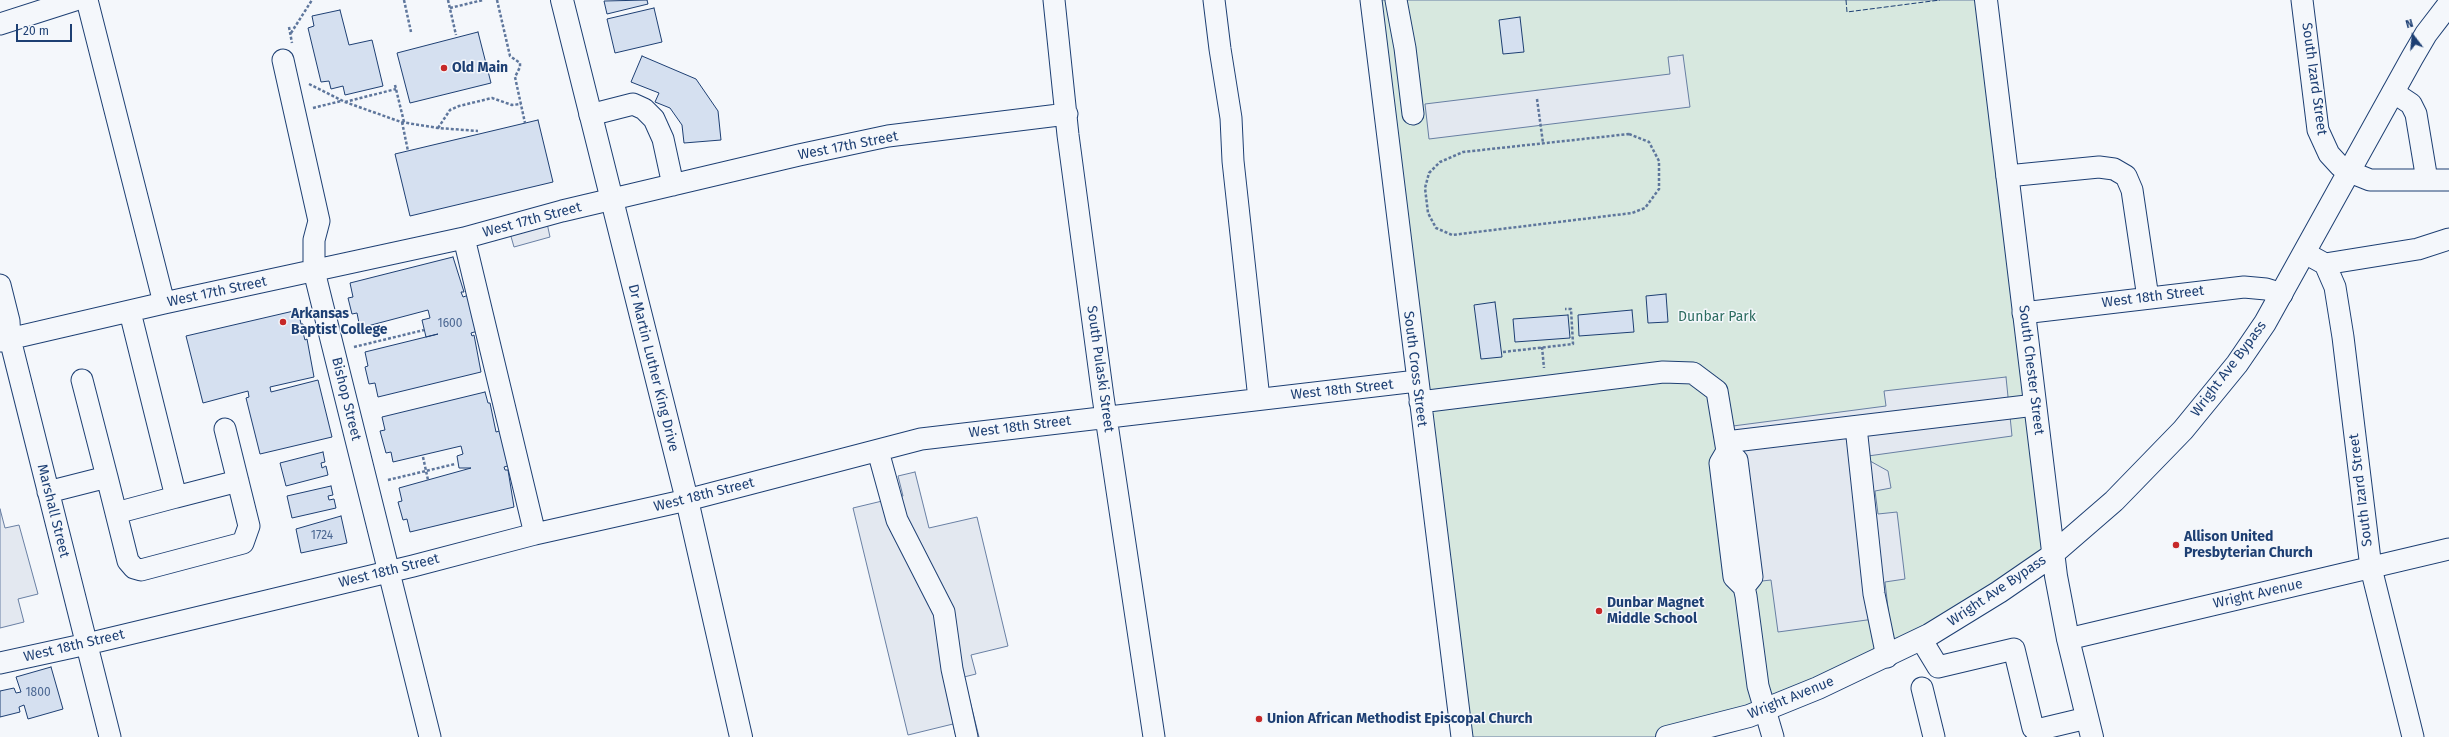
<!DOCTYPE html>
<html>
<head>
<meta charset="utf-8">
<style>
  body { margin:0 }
  #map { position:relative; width:2449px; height:737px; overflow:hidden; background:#f4f7fb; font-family:"Fira Sans",sans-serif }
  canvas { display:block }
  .north { position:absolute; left:2393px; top:16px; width:40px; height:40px; -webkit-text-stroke:3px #f4f7fb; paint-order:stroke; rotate:344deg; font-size:11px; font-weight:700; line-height:16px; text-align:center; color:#1d3f73 }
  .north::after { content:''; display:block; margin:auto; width:14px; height:18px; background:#1d3f73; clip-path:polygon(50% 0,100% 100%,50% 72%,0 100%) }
  .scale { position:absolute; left:16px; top:24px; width:56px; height:18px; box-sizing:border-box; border:2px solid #1d3f73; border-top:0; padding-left:5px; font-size:12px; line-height:14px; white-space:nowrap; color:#1d3f73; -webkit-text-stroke:3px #f4f7fb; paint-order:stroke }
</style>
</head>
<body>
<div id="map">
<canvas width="2449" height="737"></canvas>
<div class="north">N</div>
<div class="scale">20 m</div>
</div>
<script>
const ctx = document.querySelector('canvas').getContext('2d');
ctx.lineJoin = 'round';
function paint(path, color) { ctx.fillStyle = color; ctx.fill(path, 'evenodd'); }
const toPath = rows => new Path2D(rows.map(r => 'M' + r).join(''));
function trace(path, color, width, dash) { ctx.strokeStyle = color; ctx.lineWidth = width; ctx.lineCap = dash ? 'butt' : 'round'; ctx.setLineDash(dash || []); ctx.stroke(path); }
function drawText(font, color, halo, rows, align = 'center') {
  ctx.font = font + ' "Fira Sans",sans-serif'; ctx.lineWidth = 3; ctx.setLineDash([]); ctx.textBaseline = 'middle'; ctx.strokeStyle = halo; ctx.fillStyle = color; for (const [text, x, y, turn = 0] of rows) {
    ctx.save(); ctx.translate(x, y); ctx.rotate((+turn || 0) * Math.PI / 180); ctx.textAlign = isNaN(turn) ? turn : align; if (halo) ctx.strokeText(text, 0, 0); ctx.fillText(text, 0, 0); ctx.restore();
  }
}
const green = toPath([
  [1370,0,1987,0,2053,553,1909,645,1663,737,1462,737,1370,0]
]);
paint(green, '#d7e8df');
trace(green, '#687fa3', 1);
const parking = toPath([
  [1683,55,1690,107,1429,139,1425,104,1670,74,1668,57,1683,55],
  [547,223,550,237,514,247,510,233,547,223],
  [2006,377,2012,436,1868,456,1870,461,1888,471,1891,488,1875,491,1878,514,1897,512,1905,579,1885,582,1889,617,1778,632,1771,580,1753,582,1733,426,1886,406,1884,391,2006,377],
  [915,472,929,528,977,517,1008,646,971,655,976,674,964,677,979,737,956,737,953,724,908,735,853,508,903,496,898,476,915,472],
  [0,509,5,528,19,525,38,594,18,599,24,622,0,628,0,509]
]);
paint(parking, '#e3e8f0');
trace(parking, '#687fa3', 1);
const building = toPath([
  [647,0,648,4,607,14,604,1,647,0],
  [654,8,662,42,615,53,607,19,654,8],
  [340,10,349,45,372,40,383,86,345,95,343,86,331,89,329,81,321,82,308,28,314,26,312,16,340,10],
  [1520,17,1524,52,1503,54,1499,20,1520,17],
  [478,32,491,83,410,103,397,53,478,32],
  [642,56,696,79,718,111,721,140,684,143,682,125,670,108,655,102,659,93,631,82,642,56],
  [538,120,553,182,410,216,395,154,538,120],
  [453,257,464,292,461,292,463,297,469,295,478,331,471,333,472,336,474,335,481,372,378,397,375,383,369,384,365,367,368,366,365,352,438,334,426,337,422,320,430,318,428,310,360,328,357,313,352,314,348,298,353,297,350,283,453,257],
  [1666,294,1668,322,1648,323,1646,296,1666,294],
  [1495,302,1502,357,1481,359,1474,305,1495,302],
  [298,310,301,324,303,324,304,328,302,329,305,340,307,339,314,377,270,387,271,392,318,380,332,437,260,454,246,398,249,397,248,391,203,403,186,336,298,310],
  [1632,310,1634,332,1579,336,1578,315,1632,310],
  [1568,315,1570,338,1515,342,1513,319,1568,315],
  [485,392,488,403,490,403,496,432,503,430,511,465,504,467,505,470,508,470,514,507,410,532,407,519,403,520,398,502,402,501,399,488,471,468,459,468,457,456,463,454,461,446,393,462,391,452,386,453,380,431,385,430,382,417,485,392],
  [323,452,325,462,321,463,322,468,326,466,328,475,286,486,280,463,323,452],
  [331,486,333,495,328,496,329,500,334,499,336,508,292,518,287,496,331,486],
  [341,516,347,543,301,553,296,529,341,516],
  [51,667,63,709,28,719,24,705,19,707,20,712,0,717,0,691,14,688,16,693,21,692,16,677,51,667]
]);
paint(building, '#d5e0f0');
trace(building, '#1d3f73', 1);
const minor = toPath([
  [87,0,164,303],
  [1054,0,1068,135,1103,397,1154,737],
  [1214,0,1220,49,1231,118,1233,161,1259,399],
  [1371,0,1462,737],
  [1396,0,1405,48,1413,114],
  [2302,0,2318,130,2329,154,2340,166,2350,172,2370,180,2449,180],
  [0,24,75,0],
  [283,60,319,221,314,240,314,271,430,737],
  [2393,92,2411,104,2416,114,2427,180],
  [590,115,633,104,644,109,654,119,663,139,673,185],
  [2007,176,2099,167,2114,169,2126,176,2132,190,2148,298],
  [464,238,535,534],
  [2305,253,2325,264,2335,287,2343,337,2371,568,2413,737],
  [2325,264,2418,249,2449,239],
  [0,285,9,321,10,339,110,737],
  [2023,313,2244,287,2266,289,2282,294],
  [0,341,164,303,464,238,562,211,799,155,888,136,1067,114],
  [82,380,107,477],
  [1420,402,1663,372,1693,373,1717,391,1727,451,1720,463,1734,577,1744,587,1746,596,1758,686,1773,737],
  [1856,427,1874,594,1887,657],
  [1726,442,2035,405],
  [878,451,897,520,944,612,952,669,967,737],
  [1727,451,1737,460,1752,577,1744,587],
  [48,492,107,477,116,513,176,497,130,312],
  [176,497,238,481],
  [116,513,128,561,134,568,141,570,243,543,249,526,225,429],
  [1921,639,1938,667,2014,649,2033,728,2041,729,2087,718],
  [2068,639,2449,549],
  [0,663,87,644,413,566,535,534,687,500,921,439,1417,381],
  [1922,688,1934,737]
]);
const major = toPath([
  [562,0,687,500,741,737],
  [1986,0,2056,576,2068,639,2092,737],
  [1667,737,1749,716,1818,688,1929,635,1999,592,2047,559,2114,501,2183,430,2237,364,2265,323,2412,58,2426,34,2449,4]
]);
trace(minor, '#1d3f73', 23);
trace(major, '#1d3f73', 24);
trace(toPath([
  [404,0,411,32],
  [448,0,456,35],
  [497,0,510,56,520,63,520,67,515,77,525,123],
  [450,8,483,0],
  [289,27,292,43],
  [291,33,312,0],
  [309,84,345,102,401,122,438,128,478,131],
  [395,85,404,122],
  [1537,99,1543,143],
  [345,102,396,89],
  [313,108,341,101],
  [402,122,408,151],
  [438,128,450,110,459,106,492,98,512,105,521,104],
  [1629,134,1649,142,1659,161,1659,189,1645,208,1632,213,1452,235,1436,228,1428,213,1425,188,1429,173,1440,162,1463,152,1629,134],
  [354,347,424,330],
  [1542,347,1544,368],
  [1503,352,1573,344,1571,309,1565,309],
  [423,457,428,480],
  [388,480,455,464]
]), '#5e769c', 2.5, [3, 2]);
trace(minor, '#f4f7fb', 21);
trace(major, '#f4f7fb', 22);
trace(toPath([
  [1846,0,1847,12,1940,0]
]), '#1d3f73', 1, [5, 2]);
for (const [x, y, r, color] of [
  [444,68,4,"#c62828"],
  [283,322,4,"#c62828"],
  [2176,545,4,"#c62828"],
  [1599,611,4,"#c62828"],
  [1259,719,4,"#c62828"]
]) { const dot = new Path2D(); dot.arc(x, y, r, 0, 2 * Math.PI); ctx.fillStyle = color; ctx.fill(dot); trace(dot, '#f4f7fb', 1.5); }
drawText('12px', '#4b6792', null, [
  ["1600",450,324],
  ["1724",322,536],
  ["1800",38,693]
]);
drawText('bold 14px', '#1d3f73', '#f4f7fb', [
  ["Old Main",452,68],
  ["Arkansas",291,314],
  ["Baptist College",291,330],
  ["Allison United",2184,537],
  ["Presbyterian Church",2184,553],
  ["Dunbar Magnet",1607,603],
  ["Middle School",1607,619],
  ["Union African Methodist Episcopal Church",1267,719]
], 'left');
drawText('14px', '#1d3f73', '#f4f7fb', [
  ["South Izard Street",2314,79,82],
  ["West 17th Street",848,146,-11],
  ["West 17th Street",532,220,-15],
  ["West 17th Street",217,292,-12],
  ["West 18th Street",2153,297,-7],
  ["Dr Martin Luther King Drive",653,368,76],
  ["South Pulaski Street",1100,369,82],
  ["South Cross Street",1415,369,83],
  ["Wright Ave Bypass",2229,369,-53],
  ["South Chester Street",2031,370,83],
  ["West 18th Street",1342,390,-6],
  ["Bishop Street",346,399,76],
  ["West 18th Street",1020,427,-7],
  ["South Izard Street",2361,490,-97],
  ["West 18th Street",704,495,-14],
  ["Marshall Street",53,511,76],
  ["West 18th Street",389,571,-14],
  ["Wright Ave Bypass",1997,591,-34],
  ["Wright Avenue",2258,594,-13],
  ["West 18th Street",74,646,-13],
  ["Wright Avenue",1791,698,-22]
]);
drawText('14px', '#2c6c60', '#f4f7fb', [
  ["Dunbar Park",1717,317]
]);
</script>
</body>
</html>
